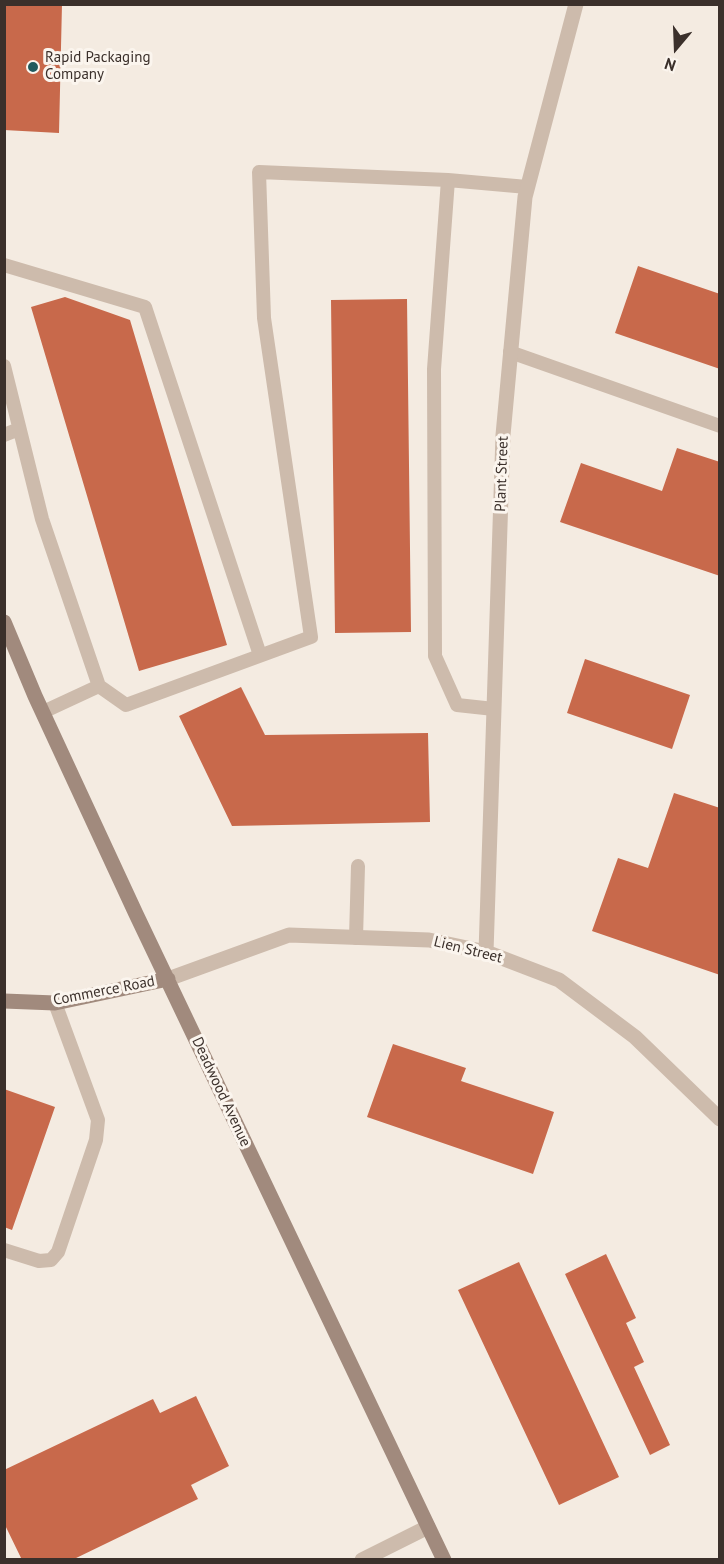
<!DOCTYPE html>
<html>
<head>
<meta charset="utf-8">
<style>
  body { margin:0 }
  #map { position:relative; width:724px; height:1564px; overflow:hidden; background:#f4ebe1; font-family:"PT Sans",sans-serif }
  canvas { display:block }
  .frame { position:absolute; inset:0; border:6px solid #3b302b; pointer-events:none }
  .north { position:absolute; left:646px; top:18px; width:60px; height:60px; -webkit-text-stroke:4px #fbf5ee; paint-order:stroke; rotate:199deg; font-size:16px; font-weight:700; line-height:24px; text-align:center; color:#3b302b }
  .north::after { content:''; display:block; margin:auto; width:21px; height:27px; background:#3b302b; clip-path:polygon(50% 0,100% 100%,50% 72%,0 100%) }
</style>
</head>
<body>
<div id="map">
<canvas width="724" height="1564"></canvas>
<div class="frame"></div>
<div class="north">N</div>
</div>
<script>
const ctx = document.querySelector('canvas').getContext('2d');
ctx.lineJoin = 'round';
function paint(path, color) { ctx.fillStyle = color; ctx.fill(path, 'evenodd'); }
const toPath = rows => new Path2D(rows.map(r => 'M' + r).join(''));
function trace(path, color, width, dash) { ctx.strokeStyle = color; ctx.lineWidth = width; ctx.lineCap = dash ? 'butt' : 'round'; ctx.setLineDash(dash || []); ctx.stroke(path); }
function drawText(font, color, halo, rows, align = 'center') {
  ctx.font = font + ' "PT Sans",sans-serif'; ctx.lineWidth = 6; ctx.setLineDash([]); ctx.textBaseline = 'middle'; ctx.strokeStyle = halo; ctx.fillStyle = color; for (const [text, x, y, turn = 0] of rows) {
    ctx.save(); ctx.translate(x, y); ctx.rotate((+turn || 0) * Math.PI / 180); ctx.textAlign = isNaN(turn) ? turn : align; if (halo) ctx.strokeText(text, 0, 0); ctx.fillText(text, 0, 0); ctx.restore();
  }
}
paint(toPath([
  [4,4,62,4,59,133,4,130],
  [638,266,720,294,720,369,615,333],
  [65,297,130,320,227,645,139,671,31,307],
  [407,299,411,632,335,633,331,300],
  [677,448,720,462,720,576,560,522,581,463,662,491],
  [585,659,690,695,672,749,567,713],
  [241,687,265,735,428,733,430,822,232,826,179,716],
  [674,793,720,808,720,975,592,931,618,858,648,868],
  [393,1044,466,1068,461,1081,554,1112,533,1174,367,1117],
  [4,1089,55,1107,12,1230,4,1227],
  [606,1254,636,1318,626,1323,644,1362,634,1367,670,1445,650,1455,565,1274],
  [519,1262,619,1477,559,1505,458,1290],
  [196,1396,229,1466,191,1485,198,1499,72,1560,22,1560,4,1523,4,1470,153,1399,160,1413]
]), '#c8694b');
trace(toPath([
  [448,180,434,369,435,656,457,705,494,709],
  [4,265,145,307,260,655],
  [510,352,720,426],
  [4,366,42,519,99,686,126,705,311,637,264,318,259,172,448,180,527,187],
  [4,435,19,429],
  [43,712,99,686],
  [356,938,358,866],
  [4,1250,39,1261,51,1260,58,1252,96,1140,98,1120,55,1003]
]), '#cdbbac', 14);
trace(toPath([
  [486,952,503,435,525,197,576,4],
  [168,979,289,935,429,940,486,952,559,980,635,1037,720,1119],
  [362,1560,428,1527]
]), '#cdbbac', 15);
trace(toPath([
  [4,622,35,696,136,914,444,1560],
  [4,1001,55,1003,168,979]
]), '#a18a7d', 15);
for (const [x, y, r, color] of [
  [33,67,6,"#1f5a5e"]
]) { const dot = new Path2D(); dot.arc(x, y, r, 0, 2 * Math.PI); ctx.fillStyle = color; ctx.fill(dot); trace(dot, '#fbf5ee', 2); }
drawText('15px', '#3b302b', '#fbf5ee', [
  ["Rapid Packaging",45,58],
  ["Company",45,75]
], 'left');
drawText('15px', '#3b302b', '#fbf5ee', [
  ["Plant Street",502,474,-88],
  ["Lien Street",468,950,14],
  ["Commerce Road",104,991,-11],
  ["Deadwood Avenue",221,1092,65]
]);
</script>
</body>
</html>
